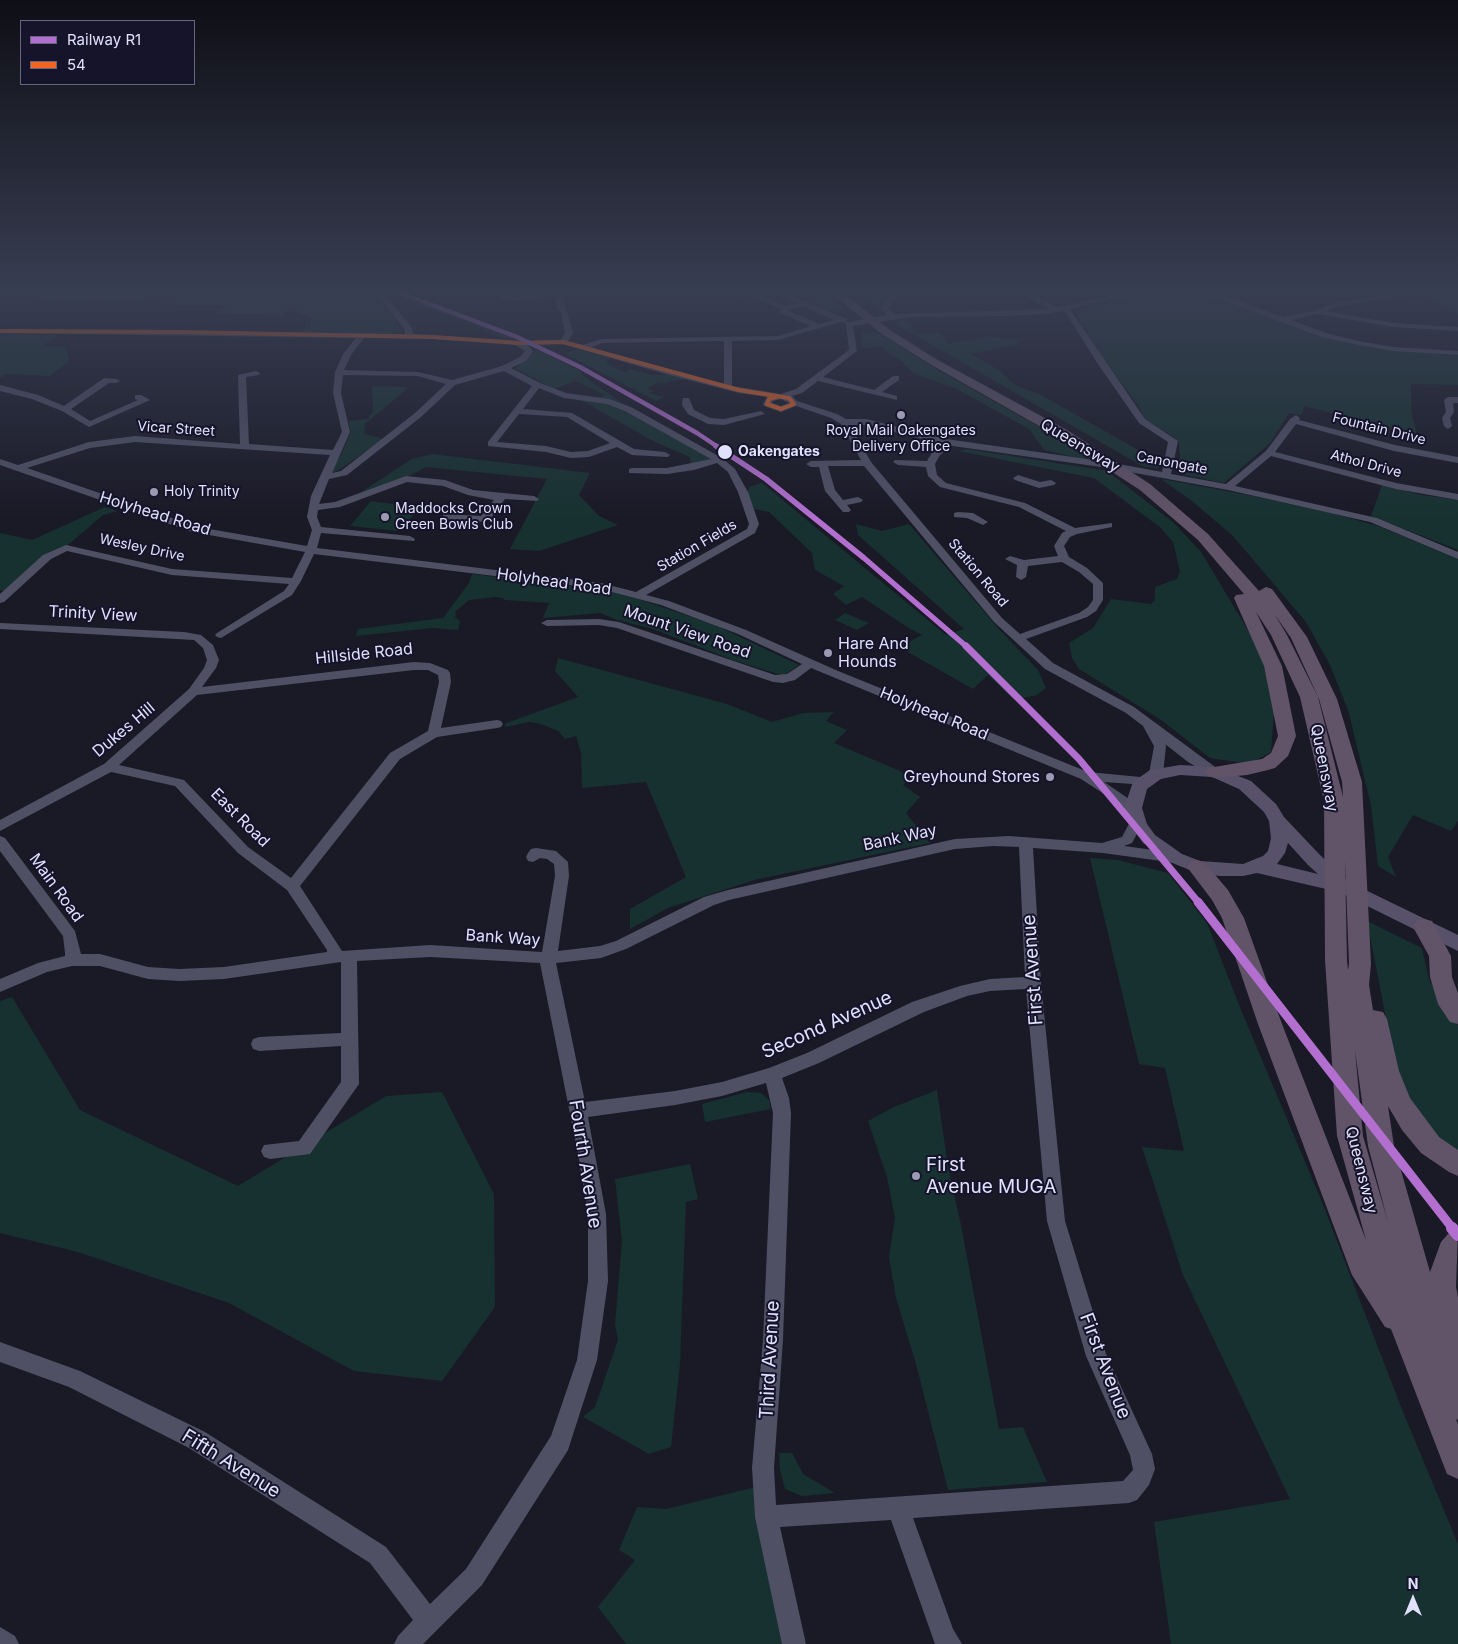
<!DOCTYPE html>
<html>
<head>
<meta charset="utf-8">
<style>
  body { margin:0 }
  #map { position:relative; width:1458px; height:1644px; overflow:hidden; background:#1a1926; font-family:Inter,sans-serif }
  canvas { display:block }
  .legend { position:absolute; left:20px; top:20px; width:175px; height:65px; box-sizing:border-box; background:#16142b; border:1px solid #67667f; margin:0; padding:6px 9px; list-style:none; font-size:15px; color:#e1e0fd }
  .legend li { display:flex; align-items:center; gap:10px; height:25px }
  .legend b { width:25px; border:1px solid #67667f }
  .north { position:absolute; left:1388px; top:1574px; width:50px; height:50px; -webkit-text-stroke:4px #16142b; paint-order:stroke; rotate:0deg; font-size:14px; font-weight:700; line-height:20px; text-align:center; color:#e1e0fd }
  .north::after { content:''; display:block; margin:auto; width:18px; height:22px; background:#e1e0fd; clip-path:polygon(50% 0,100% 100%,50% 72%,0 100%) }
</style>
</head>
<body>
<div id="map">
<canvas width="1458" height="1644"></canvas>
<ul class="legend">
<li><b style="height:6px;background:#b36fd0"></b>Railway R1</li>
<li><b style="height:6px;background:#f26522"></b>54</li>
</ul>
<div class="north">N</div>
</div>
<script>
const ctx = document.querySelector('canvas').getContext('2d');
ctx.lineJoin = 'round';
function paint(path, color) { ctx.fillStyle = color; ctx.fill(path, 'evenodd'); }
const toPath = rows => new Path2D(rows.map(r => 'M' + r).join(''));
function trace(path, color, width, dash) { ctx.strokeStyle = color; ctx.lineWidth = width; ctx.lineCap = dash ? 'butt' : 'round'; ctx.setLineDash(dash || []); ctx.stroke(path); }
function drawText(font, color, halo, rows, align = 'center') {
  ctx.font = font + ' Inter,sans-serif'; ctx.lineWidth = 4; ctx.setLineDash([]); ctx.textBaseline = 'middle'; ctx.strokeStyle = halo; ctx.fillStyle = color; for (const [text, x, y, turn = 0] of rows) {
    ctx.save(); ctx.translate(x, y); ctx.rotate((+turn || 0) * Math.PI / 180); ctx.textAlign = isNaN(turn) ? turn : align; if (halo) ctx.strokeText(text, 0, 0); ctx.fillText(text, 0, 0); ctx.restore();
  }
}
paint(toPath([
  [189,289,357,289,377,297,387,305,401,331,393,334,375,335,302,333,312,319,293,309,289,309,281,316,217,314,226,305,172,305],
  [376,289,383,289,513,338,502,338,469,323,399,298,395,298],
  [806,289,824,289,846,309,827,310,813,304,807,301,818,301],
  [852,289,880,289,891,292,882,301,879,309],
  [1458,290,1458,315,1422,294],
  [1167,294,1193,294,1223,300,1324,337,1370,347,1458,356,1458,385,1411,384,1411,410,1417,435,1304,406,1301,415,1289,413,1270,443,1224,483,1180,474,1177,470,1180,456,1179,443,1174,437,1144,418,1140,408,1098,350,1077,316,1078,310,1118,299],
  [904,319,918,333,941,333,948,344,992,336,1007,339,1021,338,1018,344,971,354,1000,371,1015,385,1041,395,1163,464,1158,468,1142,466,894,323],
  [877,332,934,368,1077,448,1090,457,1082,459,1044,450,1029,429,955,388,915,374,901,361,881,347,861,348,862,333],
  [0,334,58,335,42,346,65,347,69,361,50,376,6,374,0,378],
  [536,349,581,371,582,375,625,405,597,399,605,395,576,381,554,389,515,368,529,358],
  [575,349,612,358,606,362,611,366,625,372,630,369,651,375,667,375,687,379,668,382,665,384,658,382,648,388,653,390,650,393,664,397,656,401,566,354],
  [372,386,409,387,365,424,364,434,383,439,339,470,332,473,330,472,342,453,351,432,348,421,369,419,369,416,373,412],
  [581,400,604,403,626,410,714,459,691,466,690,457,655,442],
  [966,449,1107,471,1173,522,1201,552,1261,652,1274,711,1271,752,1249,764,1210,758,1161,720,1079,669,1072,658,1069,643,1093,628,1111,599,1151,604,1155,600,1155,587,1177,579,1180,571,1173,542,1161,528,1094,478,959,451],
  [432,454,590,473,579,495,599,516,618,525,539,551,510,549,547,479,426,467,407,477,358,494,412,459],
  [1161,479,1248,495,1335,514,1378,526,1458,559,1458,821,1451,831,1413,815,1388,857,1396,877,1378,866,1371,806,1349,713,1330,665,1306,622,1233,536,1192,501],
  [762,483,946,635,964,629,858,535,856,524,882,531,909,524,998,628,1038,670,1046,688,1037,695,1014,700,988,675,973,689,899,647,922,635,907,627,862,597,846,605,833,594,844,586,815,570,812,553,769,512,754,509,747,494,749,487],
  [1382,485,1422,495,1458,500,1458,550,1371,516],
  [371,501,377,502,421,507,398,531,350,526],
  [105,507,117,511,103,515,68,545,44,555,4,591,0,590,0,533,32,540],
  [472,574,617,592,713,624,799,665,784,675,778,674,733,660,653,629,617,620,600,613,543,618,549,603,505,600,503,598,495,597,469,600,455,612,456,614,455,617,460,621,458,630,432,628,356,636,358,629,443,618,469,583],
  [845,613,869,623,857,630,835,620],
  [558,658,727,704,772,722,803,713,834,712,826,721,847,730,834,743,912,776,903,785,920,797,906,813,930,843,754,880,668,908,630,929,630,909,686,877,646,782,582,788,581,753,576,736,565,739,558,731,541,724,529,722,506,727,504,724,578,697,555,671],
  [1090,858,1118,860,1168,873,1207,923,1241,1010,1322,1202,1401,1407,1458,1544,1458,1644,1171,1644,1154,1522,1290,1499,1183,1275,1142,1147,1184,1151,1165,1068,1139,1064],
  [1367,921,1422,948,1429,979,1438,997,1458,1025,1458,1156,1437,1141,1398,1080],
  [12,997,80,1110,238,1186,386,1096,442,1092,494,1194,495,1307,442,1381,354,1371,229,1303,78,1252,0,1233,0,1001],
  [937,1090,948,1167,961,1225,999,1429,1023,1427,1047,1482,948,1490,916,1364,896,1298,889,1257,895,1218,887,1177,868,1121,894,1107],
  [747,1092,761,1093,769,1100,771,1109,705,1122,702,1104],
  [690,1164,698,1199,686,1202,680,1364,671,1447,649,1454,583,1417,595,1407,618,1340,615,1324,622,1241,615,1179],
  [779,1453,792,1453,803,1474,835,1493,802,1496,785,1489,780,1470],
  [756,1487,788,1644,626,1644,598,1607,635,1560,619,1550,637,1507,666,1509]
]), '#173130');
paint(toPath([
  [31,289,39,289,39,293,42,295,137,296,149,293,152,289,159,289,154,297,137,300,41,299,32,296,31,289],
  [364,289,374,289,384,293,412,328,413,334,520,341,561,340,565,333,561,313,557,308,555,297,512,301,500,299,496,289,503,289,506,295,512,297,554,293,554,289,561,289,573,333,568,341,583,345,601,339,778,336,811,326,780,313,781,309,748,295,747,289,754,289,754,292,786,306,796,303,765,289,775,289,847,319,847,322,887,315,881,309,886,298,896,289,904,289,892,301,889,309,895,314,1049,309,1013,289,1022,289,1057,307,1114,295,1158,289,1186,289,1227,296,1283,317,1316,310,1334,303,1416,290,1419,290,1419,294,1336,307,1326,311,1393,323,1458,327,1458,331,1393,327,1318,314,1291,320,1326,333,1359,341,1393,347,1458,351,1458,355,1393,351,1359,345,1321,337,1222,300,1183,293,1162,293,1114,299,1070,309,1145,419,1178,441,1171,474,1226,484,1266,451,1290,419,1296,415,1300,418,1299,420,1395,445,1458,457,1458,463,1394,451,1296,424,1275,452,1396,483,1458,494,1458,500,1396,489,1271,456,1235,486,1377,518,1458,552,1458,559,1370,522,1228,490,1108,468,946,445,866,425,850,425,871,462,1002,618,1020,634,1079,613,1088,607,1093,600,1093,584,1079,572,1062,562,1028,566,1026,577,1021,580,1016,577,1017,565,1005,559,1010,556,1024,560,1058,556,1054,546,1062,533,1066,531,1019,507,940,487,928,476,926,467,898,465,893,462,895,460,927,461,933,451,939,447,945,447,947,449,940,455,935,464,937,475,946,483,1025,503,1075,528,1112,523,1112,527,1077,534,1070,537,1064,546,1069,557,1087,568,1103,583,1103,600,1096,611,1087,617,1026,639,1053,663,1134,707,1222,772,1215,776,1210,775,1188,762,1165,744,1166,746,1163,774,1156,778,1149,774,1154,746,1143,726,1126,713,1045,669,994,622,864,466,828,466,835,490,843,500,858,497,863,500,861,502,847,505,851,510,849,512,843,512,825,491,819,467,811,467,806,464,811,461,861,460,841,424,831,418,796,406,781,412,764,406,763,404,767,397,739,393,669,375,563,344,528,345,533,351,532,353,526,361,511,368,540,383,566,393,609,399,631,407,722,458,735,469,748,492,759,524,755,533,646,595,669,601,746,630,838,671,1088,772,1151,778,1153,781,1151,784,1146,785,1104,782,1138,805,1140,808,1138,811,1133,813,1081,779,811,668,795,680,783,683,773,682,617,628,599,625,547,626,541,623,547,620,599,619,619,622,775,675,787,674,802,664,738,634,661,605,601,589,314,554,301,581,292,595,221,638,217,637,215,635,217,633,284,591,289,584,172,575,67,551,51,559,4,602,0,603,0,594,43,555,66,545,172,569,292,578,305,552,192,532,0,465,0,459,18,465,89,442,135,436,240,444,238,375,256,371,260,373,259,375,246,377,249,444,333,450,342,432,333,393,335,372,343,354,356,338,0,333,0,329,405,334,405,330,383,302,378,297,364,289],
  [803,306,834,320,819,324,787,310,803,306],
  [1062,311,1066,313,1098,364,1139,423,1168,442,1162,472,1108,462,946,439,866,419,846,419,837,414,797,401,792,396,802,393,818,381,897,400,897,396,882,392,899,380,899,376,893,376,874,390,823,377,857,351,853,326,912,317,1008,316,1046,314,1062,311],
  [841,322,846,323,849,350,796,389,781,394,732,386,732,341,778,340,841,322],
  [364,338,433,339,515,345,525,351,520,357,502,366,452,380,418,372,344,370,351,355,364,338],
  [724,341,724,384,591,348,602,343,724,341],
  [504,371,532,386,488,442,488,446,546,452,571,458,589,457,617,447,632,455,668,457,670,455,665,452,634,449,572,413,523,409,539,388,564,398,607,404,625,411,711,459,667,468,632,468,629,469,629,473,667,474,694,470,717,463,728,472,738,492,749,524,747,529,636,592,601,583,317,548,321,533,414,541,415,539,410,536,321,527,317,517,318,510,340,507,407,482,443,486,468,495,494,500,481,516,443,514,443,518,447,519,483,522,491,518,505,499,537,501,539,499,534,496,473,490,445,480,406,476,335,502,319,504,329,479,347,475,421,417,455,385,504,371],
  [343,375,418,376,446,384,415,413,341,471,332,473,350,432,341,393,343,375],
  [781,399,789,403,781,406,772,403,773,401,781,399],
  [519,414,567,417,610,443,588,451,571,452,546,446,497,442,519,414],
  [135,442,330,455,311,496,307,517,312,530,307,546,198,527,27,468,90,448,135,442],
  [441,289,437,292,433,290,434,289,441,289],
  [735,289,742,289,743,298,737,298,735,289],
  [1427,289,1449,289,1429,293,1425,291,1427,289],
  [104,378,116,379,120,381,116,383,109,383,71,409,90,421,138,400,135,399,135,395,141,395,150,400,89,427,62,411,32,399,0,391,0,385,38,395,64,406,104,378],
  [1448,397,1458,397,1458,403,1453,403,1454,412,1450,418,1452,426,1448,429,1444,426,1442,418,1446,412,1444,400,1448,397],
  [683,398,689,398,694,410,710,418,724,419,761,411,765,414,724,425,708,424,688,414,682,405,683,398],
  [1018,475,1040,482,1051,480,1056,483,1054,485,1039,488,1015,480,1013,478,1018,475],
  [958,512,973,513,988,522,983,525,967,518,954,517,954,513,958,512],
  [0,623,184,632,201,635,213,645,219,660,216,668,202,687,414,662,430,663,448,670,450,673,451,682,441,728,497,720,501,721,503,724,501,727,497,728,437,737,400,759,300,886,342,951,430,945,542,952,555,876,554,864,547,859,540,858,533,862,528,861,526,857,528,853,531,849,536,848,556,851,568,862,569,876,558,951,600,946,616,941,704,897,728,890,955,839,1009,836,1102,843,1122,837,1132,818,1142,818,1144,821,1132,843,1124,846,1176,853,1181,854,1183,858,1181,862,1176,863,1103,853,1033,848,1041,983,1065,1221,1106,1354,1152,1454,1155,1469,1149,1485,1137,1500,1129,1503,913,1518,953,1629,962,1644,935,1644,891,1520,780,1527,806,1644,782,1644,755,1517,752,1468,763,1340,773,1113,766,1083,722,1096,675,1105,588,1117,606,1214,608,1281,597,1360,568,1450,482,1585,423,1644,394,1644,398,1636,413,1620,370,1563,189,1448,69,1387,0,1362,0,1342,80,1371,205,1432,386,1547,430,1604,466,1569,551,1436,577,1360,588,1281,588,1214,578,1154,540,963,430,957,357,961,359,1084,310,1154,270,1159,264,1157,261,1151,264,1145,299,1141,341,1082,341,1046,259,1051,253,1049,251,1044,253,1039,259,1037,341,1033,341,962,224,979,179,981,148,979,100,966,72,966,47,972,0,992,0,979,38,963,65,956,65,953,63,936,0,851,0,836,5,838,75,931,81,954,100,954,148,967,179,969,224,967,327,952,327,950,287,890,238,853,175,786,111,772,0,831,0,820,104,764,189,689,204,668,207,660,203,648,194,640,0,629,0,623],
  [414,670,428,670,438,675,439,682,428,731,390,753,291,878,248,847,184,780,119,765,197,695,414,670],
  [993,846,1019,847,1025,977,990,979,960,986,912,1002,807,1053,769,1068,722,1082,675,1091,585,1102,556,963,601,958,626,949,714,905,729,900,955,849,993,846],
  [1026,989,1047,1221,1086,1356,1130,1455,1133,1470,1123,1481,776,1505,774,1468,783,1340,791,1113,789,1098,782,1078,819,1063,924,1012,967,996,990,991,1026,989],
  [0,1627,15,1636,19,1644,0,1644,0,1627]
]), '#505065');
paint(toPath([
  [1180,765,1215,767,1251,781,1276,804,1284,817,1320,855,1349,882,1458,935,1458,951,1339,892,1257,873,1243,876,1220,876,1197,873,1170,862,1143,843,1130,825,1124,808,1133,782,1150,770,1180,765],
  [1180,775,1212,777,1239,789,1264,812,1269,821,1271,838,1268,851,1263,856,1243,864,1200,861,1182,854,1155,835,1147,824,1142,808,1147,789,1161,779,1180,775],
  [1288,843,1308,865,1318,874,1277,864,1285,853,1288,843]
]), '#57516a');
paint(toPath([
  [826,289,838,289,890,330,936,359,1067,430,1150,484,1208,534,1259,591,1266,587,1272,589,1307,637,1337,699,1362,782,1371,964,1369,985,1373,1010,1383,1012,1387,1019,1399,1071,1410,1098,1439,1137,1458,1150,1458,1176,1449,1172,1421,1153,1402,1130,1388,1106,1394,1146,1430,1272,1441,1242,1448,1234,1458,1230,1456,1287,1458,1297,1458,1420,1456,1419,1458,1424,1458,1479,1447,1474,1391,1329,1385,1327,1352,1275,1258,1024,1222,918,1212,900,1187,867,1190,862,1197,860,1204,862,1228,890,1244,918,1282,1024,1366,1240,1337,1136,1325,960,1324,801,1300,697,1271,635,1256,612,1282,666,1296,736,1288,756,1275,768,1268,770,1247,775,1215,778,1208,776,1205,772,1208,768,1262,759,1271,753,1278,736,1264,666,1234,598,1236,595,1244,594,1198,540,1140,490,1057,436,928,363,882,334,826,289],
  [1275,615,1291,638,1319,699,1342,782,1343,797,1318,697,1287,635,1275,615],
  [1345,860,1349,964,1348,970,1347,960,1345,860],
  [1355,1050,1368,1146,1388,1222,1363,1136,1355,1050],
  [1424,919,1432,921,1451,956,1452,977,1458,993,1458,1024,1450,1022,1438,1004,1430,977,1429,956,1413,927,1416,921,1424,919]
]), '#615368');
trace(toPath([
  [0,331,183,332,433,337,520,343,563,342,739,390,789,398,794,404,781,409,767,404,769,399,776,397]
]), '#f26522', 4);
trace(toPath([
  [390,289,517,337,580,367,697,433,718,447]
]), '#b36fd0', 4.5);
trace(toPath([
  [716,446,766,479,864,558,967,647]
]), '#b36fd0', 5.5);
trace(toPath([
  [966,646,1079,759,1199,903]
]), '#b36fd0', 7);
trace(toPath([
  [1198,902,1453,1229]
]), '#b36fd0', 9);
trace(toPath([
  [1452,1228,1458,1235]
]), '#b36fd0', 12);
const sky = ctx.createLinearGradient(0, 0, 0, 520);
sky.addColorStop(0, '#0e0e15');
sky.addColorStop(0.56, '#383e52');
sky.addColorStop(1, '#383e5200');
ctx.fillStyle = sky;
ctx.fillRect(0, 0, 1458, 520);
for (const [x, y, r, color] of [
  [901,415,5,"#9b9ab2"],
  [725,452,8,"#e1e0fd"],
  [154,492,5,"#9b9ab2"],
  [385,517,5,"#9b9ab2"],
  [828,653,5,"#9b9ab2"],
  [1050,777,5,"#9b9ab2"],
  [916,1176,5,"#9b9ab2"]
]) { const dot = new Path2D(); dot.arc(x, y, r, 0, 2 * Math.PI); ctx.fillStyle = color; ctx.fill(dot); trace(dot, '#16142b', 2); }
drawText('14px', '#e1e0fd', '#16142b', [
  ["Vicar Street",176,429,4],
  ["Fountain Drive",1379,429,14],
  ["Canongate",1172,463,11],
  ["Athol Drive",1366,464,15],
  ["Station Fields",697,546,-30],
  ["Wesley Drive",142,548,12],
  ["Station Road",978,573,50]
]);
drawText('14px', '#e1e0fd', '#16142b', [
  ["Royal Mail Oakengates",901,431,"center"],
  ["Delivery Office",901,447,"center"],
  ["Holy Trinity",164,492],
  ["Maddocks Crown",395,509],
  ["Green Bowls Club",395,525]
], 'left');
drawText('bold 14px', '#e1e0fd', '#16142b', [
  ["Oakengates",738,452]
], 'left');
drawText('16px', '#e1e0fd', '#16142b', [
  ["Queensway",1080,446,31],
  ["Holyhead Road",155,514,17],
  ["Holyhead Road",554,582,8],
  ["Trinity View",93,614,3],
  ["Mount View Road",687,632,19],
  ["Hillside Road",364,654,-6],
  ["Holyhead Road",934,714,22],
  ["Dukes Hill",124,730,-40],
  ["Queensway",1324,768,79],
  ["East Road",240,818,45],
  ["Bank Way",900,838,-12],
  ["Main Road",56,888,54],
  ["Bank Way",503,938,4],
  ["Queensway",1361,1170,76]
]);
drawText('16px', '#e1e0fd', '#16142b', [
  ["Hare And",838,644],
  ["Hounds",838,662],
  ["Greyhound Stores",1040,777,"right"]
], 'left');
drawText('19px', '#e1e0fd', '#16142b', [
  ["First Avenue",1033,970,-94],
  ["Second Avenue",827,1025,-24],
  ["Fourth Avenue",585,1164,81],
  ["Third Avenue",770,1360,-87],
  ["First Avenue",1105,1366,69],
  ["Fifth Avenue",231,1464,32]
]);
drawText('19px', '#e1e0fd', '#16142b', [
  ["First",926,1165],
  ["Avenue MUGA",926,1187]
], 'left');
</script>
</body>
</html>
